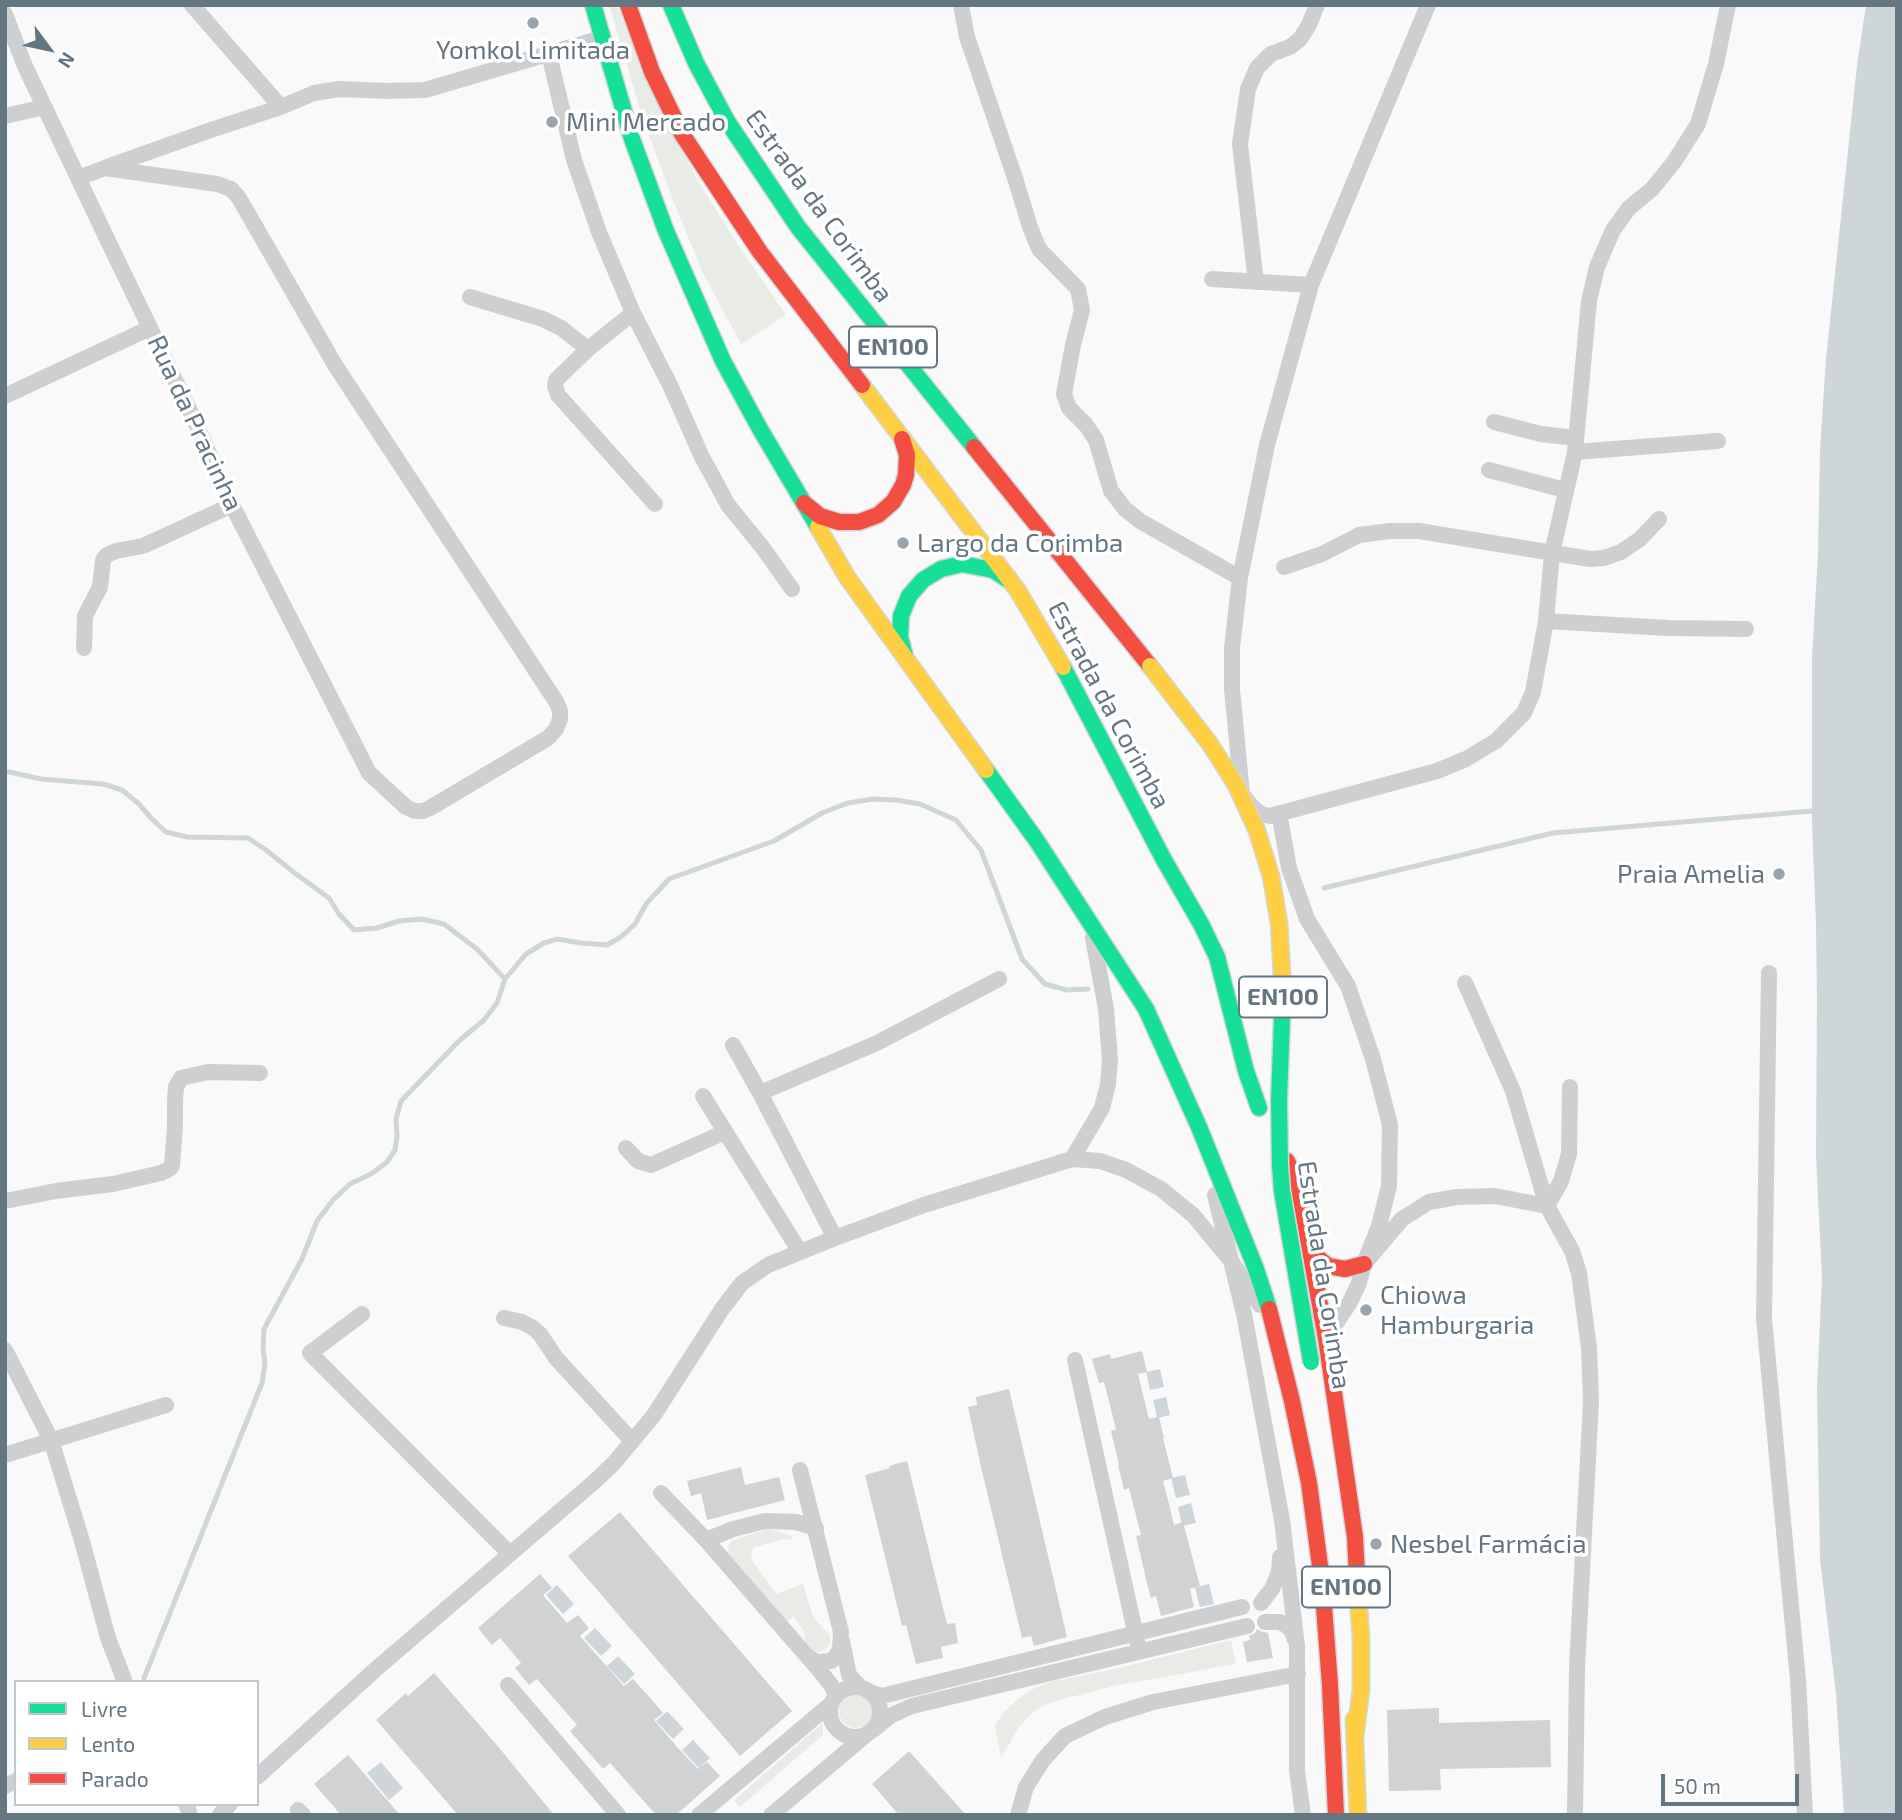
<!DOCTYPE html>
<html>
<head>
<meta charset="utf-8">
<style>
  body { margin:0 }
  #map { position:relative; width:1902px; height:1820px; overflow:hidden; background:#f9f9f9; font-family:"Exo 2",sans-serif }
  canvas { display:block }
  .frame { position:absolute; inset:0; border:7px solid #657683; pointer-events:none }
  .legend { position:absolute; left:14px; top:1680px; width:245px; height:126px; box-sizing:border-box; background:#fff; border:2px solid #c1c8cd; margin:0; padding:9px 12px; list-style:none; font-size:21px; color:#657683 }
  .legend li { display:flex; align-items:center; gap:14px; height:35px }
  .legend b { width:35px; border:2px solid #c1c8cd }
  .north { position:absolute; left:14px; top:14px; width:70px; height:70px; -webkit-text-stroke:5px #fff; paint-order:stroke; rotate:123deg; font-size:19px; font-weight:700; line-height:28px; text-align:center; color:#657683 }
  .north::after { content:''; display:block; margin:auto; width:24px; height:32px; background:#657683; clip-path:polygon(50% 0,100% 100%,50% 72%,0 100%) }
  .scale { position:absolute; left:1661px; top:1774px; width:138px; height:32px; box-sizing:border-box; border:4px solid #657683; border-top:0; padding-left:9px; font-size:21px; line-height:24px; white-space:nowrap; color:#657683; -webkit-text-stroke:5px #fff; paint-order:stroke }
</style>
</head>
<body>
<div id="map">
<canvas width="1902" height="1820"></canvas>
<div class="frame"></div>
<ul class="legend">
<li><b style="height:9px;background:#16e098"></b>Livre</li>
<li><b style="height:9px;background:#ffcf43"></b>Lento</li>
<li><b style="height:9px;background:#f24e42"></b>Parado</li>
</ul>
<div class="north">N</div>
<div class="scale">50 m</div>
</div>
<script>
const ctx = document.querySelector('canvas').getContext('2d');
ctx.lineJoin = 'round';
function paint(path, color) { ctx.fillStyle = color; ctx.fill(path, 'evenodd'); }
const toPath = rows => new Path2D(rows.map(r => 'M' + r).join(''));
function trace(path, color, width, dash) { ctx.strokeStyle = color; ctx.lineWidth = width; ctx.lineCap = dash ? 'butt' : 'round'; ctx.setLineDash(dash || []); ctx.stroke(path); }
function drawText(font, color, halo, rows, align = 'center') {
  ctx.font = font + ' "Exo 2",sans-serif'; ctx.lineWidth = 7; ctx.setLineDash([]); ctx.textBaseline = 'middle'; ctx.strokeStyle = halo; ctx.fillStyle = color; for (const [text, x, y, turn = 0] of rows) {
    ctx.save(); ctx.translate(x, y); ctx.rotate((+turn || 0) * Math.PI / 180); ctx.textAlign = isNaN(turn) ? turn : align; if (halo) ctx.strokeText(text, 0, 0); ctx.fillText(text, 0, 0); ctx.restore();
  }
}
paint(toPath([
  [609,5,616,5,695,176,738,245,786,315,741,344,702,271,671,195,642,116],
  [768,1529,793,1536,792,1540,784,1539,754,1547,751,1553,752,1560,776,1594,803,1584,813,1617,830,1635,830,1643,825,1650,817,1652,809,1648,805,1641,804,1631,789,1611,793,1618,787,1621,729,1554,728,1547,731,1541],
  [1231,1640,1236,1664,1114,1686,1056,1701,1041,1707,1029,1716,1019,1727,1001,1758,995,1725,1005,1711,1018,1699,1033,1689,1050,1682,1110,1670],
  '839 1711a17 17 0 1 1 34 0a17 17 0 1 1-34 0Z',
  [823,1723,823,1735,740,1807,734,1800]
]), '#e8ebe6');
paint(toPath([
  [1866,5,1897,5,1897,1815,1844,1815,1836,1694,1820,1559,1817,1389,1822,1277,1816,1156,1817,998,1816,924,1812,823,1812,657,1818,555,1820,450,1826,359,1857,65],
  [1160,1369,1164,1387,1150,1390,1146,1372],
  [1166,1397,1170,1415,1157,1418,1153,1400],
  [1185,1475,1190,1495,1176,1498,1171,1478],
  [1191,1503,1196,1523,1182,1526,1178,1507],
  [1209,1584,1214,1604,1200,1607,1195,1588],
  [557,1585,574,1604,563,1614,546,1595],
  [595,1628,612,1646,601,1656,584,1638],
  [618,1656,635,1674,624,1684,607,1666],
  [667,1711,684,1729,673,1739,656,1721],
  [693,1740,710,1758,699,1768,682,1750],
  [381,1762,403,1788,389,1800,367,1773]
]), '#ced6d9');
trace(toPath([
  [5,771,41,779,103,784,122,790,138,803,151,818,166,832,187,837,248,838,266,850,296,874,329,898,339,914,354,930,377,928,399,921,422,919,444,924,477,949,505,979],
  [1324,888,1553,833,1812,811],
  [144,1678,262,1383,265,1363,263,1349,264,1329,302,1259,317,1221,333,1200,350,1184,371,1174,387,1162,395,1150,397,1137,396,1119,401,1101,460,1040,484,1020,497,1003,505,979,526,954,544,943,557,939,581,943,607,945,621,937,635,924,646,904,669,879,774,841,822,813,848,803,873,799,896,800,920,804,956,820,981,850,1022,959,1045,984,1067,990,1088,989]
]), '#ced6d9', 5);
paint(toPath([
  [1142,1351,1147,1372,1138,1374,1149,1419,1159,1417,1164,1438,1163,1438,1173,1478,1163,1481,1169,1504,1174,1525,1183,1522,1200,1586,1190,1589,1194,1607,1161,1616,1156,1596,1151,1598,1146,1579,1136,1536,1141,1535,1129,1488,1124,1490,1118,1465,1119,1465,1111,1431,1116,1429,1104,1382,1099,1383,1092,1359,1110,1354,1111,1359],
  [1009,1389,1067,1637,1034,1646,1031,1636,1022,1638,981,1467,968,1407,977,1405,976,1397],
  [907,1461,947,1624,955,1623,958,1643,941,1647,943,1658,916,1664,906,1625,902,1626,865,1475,890,1468,889,1466],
  [741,1467,745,1485,779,1477,785,1500,707,1520,701,1493,691,1496,687,1481],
  [620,1512,792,1711,740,1756,568,1556],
  [540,1574,552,1588,543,1595,567,1623,578,1615,589,1628,580,1636,624,1686,633,1679,651,1699,663,1713,654,1720,678,1748,698,1769,707,1762,720,1776,676,1815,656,1815,610,1763,603,1769,570,1731,577,1725,537,1679,529,1685,515,1668,521,1663,500,1638,492,1645,478,1628],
  [1257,1629,1260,1631,1268,1633,1273,1658,1247,1662,1243,1642,1250,1640,1249,1636,1255,1633],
  [434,1673,496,1744,554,1815,458,1815,376,1720,406,1693,408,1696],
  [1439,1708,1439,1723,1550,1720,1551,1767,1440,1769,1441,1790,1389,1791,1387,1710],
  [909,1751,966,1815,899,1815,872,1784],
  [348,1755,400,1815,341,1815,314,1784]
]), '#d0d2d3');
const fast = toPath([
  [593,5,632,139,666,231,723,361,760,429,818,527],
  [671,5,696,63,727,121,798,227,974,447],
  [905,656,900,637,901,616,909,596,923,580,941,569,962,564,993,570,1007,579],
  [1063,667,1164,860,1201,924,1217,957,1246,1071,1259,1108],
  [986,770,1037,841,1146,1009,1199,1127,1256,1269,1269,1309]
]);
const slow = toPath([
  [862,385,1018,591,1063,667],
  [818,527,847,577,986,770],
  [1354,1719,1358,1815],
  [1355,1737,1361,1690,1361,1638,1358,1595]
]);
const jam = toPath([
  [628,5,652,72,682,134,760,252,862,385],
  [974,447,1150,666],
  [804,503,820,516,839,522,859,522,878,515,893,502,903,485,906,475,907,455,902,439],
  [1287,1161,1296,1181,1301,1200,1326,1338,1355,1537,1358,1595],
  [1309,1242,1315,1255,1328,1266,1345,1269,1364,1264],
  [1269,1309,1292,1401,1309,1483,1322,1581,1330,1685,1336,1815]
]);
trace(fast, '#d5d6d7', 19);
trace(slow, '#d5d6d7', 19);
trace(jam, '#d5d6d7', 19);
trace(toPath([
  [192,5,281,107],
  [961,5,967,37,1015,178,1030,227,1039,249,1078,289,1082,310,1073,345,1064,394,1069,408,1086,425,1096,440,1111,491,1125,509,1140,521,1240,578],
  [1428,5,1311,285,1267,445,1240,578,1232,648,1232,689,1242,794,1253,808,1261,814,1270,816,1437,771,1466,759,1496,741,1524,713,1533,692,1546,621,1552,553,1575,452,1589,301,1597,267,1613,230,1629,208,1652,189,1674,162,1698,124,1716,64,1728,5],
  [5,14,24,64,108,241,192,415,232,505,369,773,406,807,415,811,423,811,430,808,548,738,556,729,560,719,560,711,557,703,335,365,239,198,231,189,217,184,105,168,78,178],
  [549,54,574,160,599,232,633,313,670,385,701,455,728,505,763,548,792,589],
  [5,116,45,107],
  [107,167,208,131,281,107,314,93,339,89,387,91,425,90,602,38],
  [1212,279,1311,285],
  [1256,282,1240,144,1248,89,1257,68,1271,54,1290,47,1300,39,1309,25,1317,5],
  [470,297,543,319,561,328,588,349],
  [633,313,588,349,556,380,555,386,558,395,655,504],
  [5,396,150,328],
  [1494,422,1541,434,1576,438],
  [1575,452,1718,441],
  [1489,470,1565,490],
  [1284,567,1322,554,1359,535,1390,531,1419,531,1590,559,1604,558,1621,552,1640,539,1659,519],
  [1546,621,1667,628,1746,629],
  [84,648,85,616,100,587,103,560,107,555,116,551,143,546,232,505],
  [1279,813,1289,868,1307,919,1348,986,1373,1059,1390,1125,1389,1186,1379,1226,1364,1264,1359,1283,1350,1302,1326,1338],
  [1769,973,1764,1319,1798,1680,1805,1815],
  [1465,983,1513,1091,1547,1206],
  [733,1045,760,1093,835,1238],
  [760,1093,877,1043,999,979],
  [703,1096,800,1252],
  [626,1148,638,1161,651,1165,725,1132],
  [1072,1159,1102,1108,1108,1084,1110,1060,1106,1009,1093,938],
  [1215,1195,1244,1314,1282,1520,1297,1646,1297,1771,1303,1815],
  [5,1201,56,1191,113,1184,161,1173,169,1169,172,1166,175,1126,175,1101,176,1087,181,1078,208,1072,260,1073],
  [1547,1206,1561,1181,1569,1154,1570,1087],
  [1364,1264,1402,1219,1429,1202,1457,1197,1495,1196,1547,1206,1572,1251,1579,1273,1589,1348,1591,1401,1577,1667,1575,1815],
  [362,1314,310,1353,510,1554],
  [504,1318,522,1322,533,1328,540,1334,556,1358,632,1441],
  [5,1350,51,1440,82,1541,108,1638,125,1682],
  [1075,1360,1138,1645],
  [5,1455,166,1405],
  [800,1470,841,1632,840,1649,837,1655,831,1661,817,1662,807,1656],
  [661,1493,706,1540,820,1671,831,1685,836,1695],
  [706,1540,733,1529,765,1521,796,1522,816,1528],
  [1261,1603,1272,1589,1279,1572,1280,1557],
  [1265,1622,1280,1622,1286,1625,1292,1631,1295,1640],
  [842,1641,849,1675,859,1686],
  [508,1685,618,1815],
  '830 1712a25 25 0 1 1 50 0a25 25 0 1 1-50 0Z',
  [873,1693,882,1696,1242,1607],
  [873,1730,890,1716,912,1706,1247,1626],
  [257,1777,376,1669,594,1482,614,1463,654,1415,722,1309,742,1283,768,1265,835,1238,924,1205,1072,1159,1100,1161,1126,1170,1161,1189,1193,1215,1231,1261,1260,1305],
  [5,1786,16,1781],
  [186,1804,190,1815],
  [298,1810,303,1815],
  [220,1815,230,1804],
  [699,1815,832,1703],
  [771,1815,866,1735],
  [1018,1815,1026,1787,1043,1760,1065,1736,1105,1717,1153,1702,1298,1674]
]), '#cecfd0', 16);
trace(fast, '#16e098', 16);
trace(slow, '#ffcf43', 16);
trace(jam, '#f24e42', 16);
const fastBridge = toPath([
  [1283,991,1279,1100,1280,1166,1282,1191,1311,1362]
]);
const slowBridge = toPath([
  [1150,666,1210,744,1236,785,1257,831,1271,876,1279,923,1283,991]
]);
trace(fastBridge, '#d5d6d7', 19, []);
trace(slowBridge, '#d5d6d7', 19, []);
trace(fastBridge, '#16e098', 16);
trace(slowBridge, '#ffcf43', 16);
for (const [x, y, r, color] of [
  [533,23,7,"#99a4ac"],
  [552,122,7,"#99a4ac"],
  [903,543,7,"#99a4ac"],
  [1779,874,7,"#99a4ac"],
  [1366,1310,7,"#99a4ac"],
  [1376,1544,7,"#99a4ac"]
]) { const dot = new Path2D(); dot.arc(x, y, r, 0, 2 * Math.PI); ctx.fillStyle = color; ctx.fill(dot); trace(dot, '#fff', 2.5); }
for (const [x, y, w] of [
  [893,347,88],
  [1283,997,88],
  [1346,1587,88]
]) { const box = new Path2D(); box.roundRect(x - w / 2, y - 20.5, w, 41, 5); ctx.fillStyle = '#fff'; ctx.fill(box); trace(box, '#657683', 2); }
drawText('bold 24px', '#657683', null, [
  ["EN100",893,347],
  ["EN100",1283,997],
  ["EN100",1346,1587]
]);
drawText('26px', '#657683', '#fff', [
  ["Yomkol Limitada",533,50,"center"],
  ["Mini Mercado",566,122],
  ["Largo da Corimba",917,543],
  ["Praia Amelia",1765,874,"right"],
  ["Chiowa",1380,1295],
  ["Hamburgaria",1380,1325],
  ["Nesbel Farmácia",1390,1544]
], 'left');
drawText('26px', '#657683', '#fff', [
  ["Estrada da Corimba",819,206,54],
  ["Rua da Pracinha",195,423,65],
  ["Estrada da Corimba",1109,705,62],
  ["Estrada da Corimba",1324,1275,81]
]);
</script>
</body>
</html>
